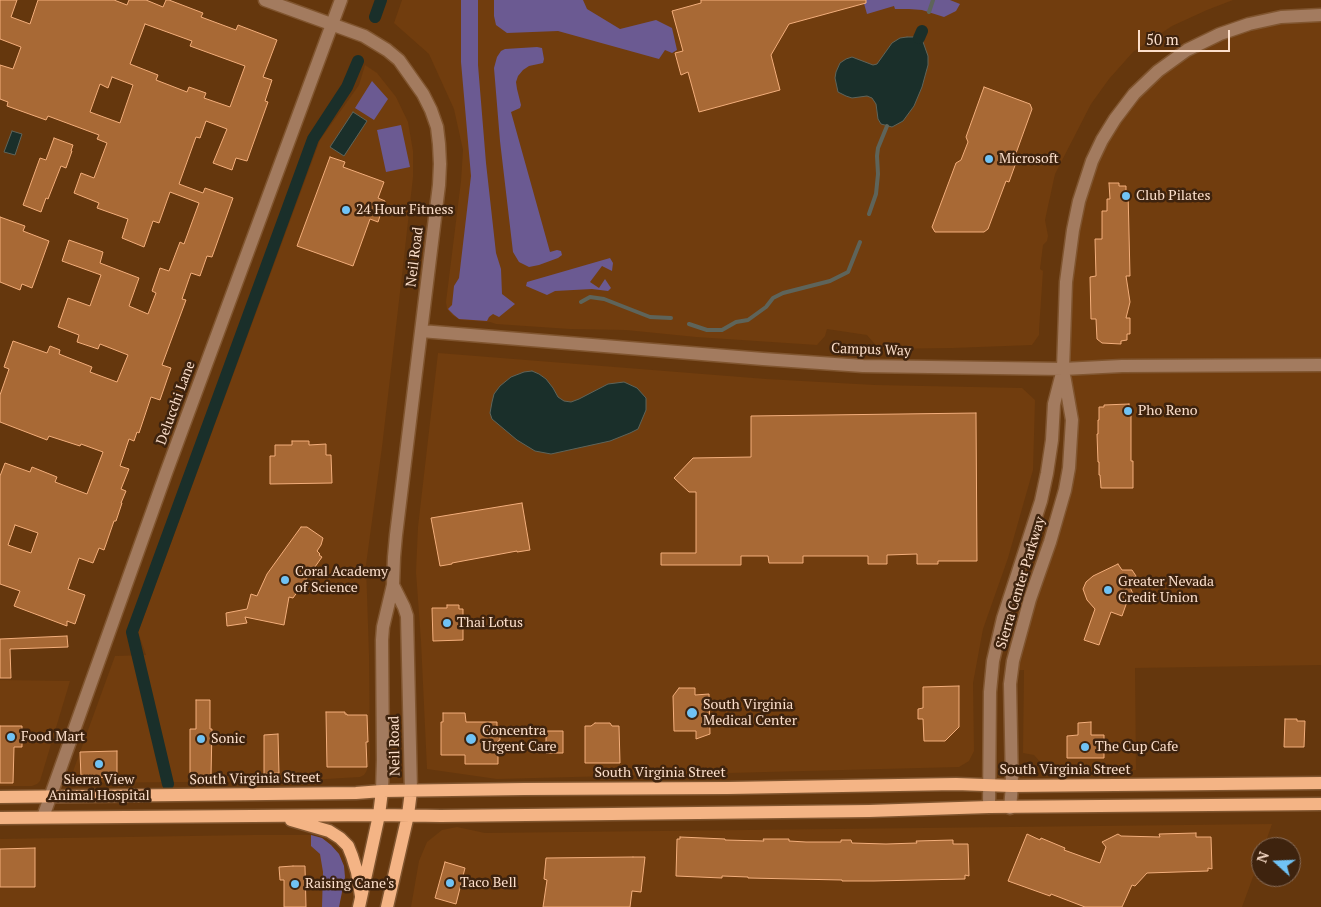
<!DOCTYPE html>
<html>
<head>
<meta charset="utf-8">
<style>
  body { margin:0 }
  #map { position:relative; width:1321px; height:907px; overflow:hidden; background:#65370d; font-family:"PT Serif",serif }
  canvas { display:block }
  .north { position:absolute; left:1251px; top:837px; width:50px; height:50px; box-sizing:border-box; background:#3e230e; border:1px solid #8a6e5a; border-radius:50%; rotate:290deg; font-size:14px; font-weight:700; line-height:20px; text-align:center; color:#fcdfcb }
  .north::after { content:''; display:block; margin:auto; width:18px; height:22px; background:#70c2f4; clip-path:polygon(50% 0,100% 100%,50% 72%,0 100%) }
  .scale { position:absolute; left:1138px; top:30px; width:92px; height:22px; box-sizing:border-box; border:2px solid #fcdfcb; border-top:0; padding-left:6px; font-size:15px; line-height:18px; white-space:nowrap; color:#fcdfcb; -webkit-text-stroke:4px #3e230e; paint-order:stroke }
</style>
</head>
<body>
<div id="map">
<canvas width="1321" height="907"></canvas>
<div class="north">N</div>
<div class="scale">50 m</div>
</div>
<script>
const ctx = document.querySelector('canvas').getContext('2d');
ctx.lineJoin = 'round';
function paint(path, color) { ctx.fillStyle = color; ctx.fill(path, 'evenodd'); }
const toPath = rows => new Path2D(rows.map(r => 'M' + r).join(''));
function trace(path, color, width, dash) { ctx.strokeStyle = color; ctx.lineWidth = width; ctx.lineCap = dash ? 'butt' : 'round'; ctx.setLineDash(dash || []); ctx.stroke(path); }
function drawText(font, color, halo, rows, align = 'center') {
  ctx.font = font + ' "PT Serif",serif'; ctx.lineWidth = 5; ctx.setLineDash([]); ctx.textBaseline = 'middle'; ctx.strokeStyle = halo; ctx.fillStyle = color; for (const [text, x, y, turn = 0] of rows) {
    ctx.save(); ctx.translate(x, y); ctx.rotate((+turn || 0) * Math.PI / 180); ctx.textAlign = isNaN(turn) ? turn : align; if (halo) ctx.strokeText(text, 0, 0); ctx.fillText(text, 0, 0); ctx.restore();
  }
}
paint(toPath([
  [402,0,1233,0,1207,10,1172,26,1133,52,1109,79,1091,104,1055,174,1045,220,1048,236,1047,241,1043,245,1040,269,1043,271,1039,330,1039,335,1032,345,953,348,879,349,867,335,827,329,825,336,817,345,696,337,626,330,570,329,496,324,490,322,460,320,452,315,447,309,446,302,461,181,463,150,454,109,429,54,394,23],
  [1321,13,1321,665,1135,668,1136,770,1050,773,1034,755,1023,753,1024,670,1014,670,1072,460,1062,348,1089,159,1150,78,1223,29],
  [365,65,377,73,396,97,408,122,413,151,413,177,402,275,382,447,366,565,369,655,370,756,369,765,366,772,364,775,360,777,293,781,74,783,71,781,71,777,115,656,146,655,138,632,320,140,359,85],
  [438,353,766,379,875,385,1022,388,1035,400,1033,470,1008,558,983,629,973,683,974,751,969,761,959,767,497,779,427,769,421,641,416,572,418,527],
  [0,680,70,681,40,781,37,784,32,786,0,786],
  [1272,824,1264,847,1261,847,1261,855,1242,907,411,907,419,861,427,842,442,830,457,827,485,833],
  [253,835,311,835,322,838,331,845,339,854,344,866,345,877,339,907,0,907,0,839]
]), '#713d0e');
paint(toPath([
  [461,0,478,0,478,65,486,163,496,253,501,269,502,294,515,304,499,317,493,314,489,317,487,321,459,319,454,315,448,309,452,305,454,286,459,278,471,176,461,62],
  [494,0,583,0,587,9,620,29,656,20,672,28,677,50,672,53,665,50,659,59,558,31,507,33,496,25,494,16],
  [863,0,950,0,960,4,956,11,944,17,922,10,909,9,895,9,894,6,867,14],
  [537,47,542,48,544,59,543,63,529,66,523,70,518,76,516,82,517,89,521,105,520,108,511,112,550,252,557,250,561,251,562,255,558,258,539,265,529,267,519,262,513,252,500,141,494,68,497,57,501,51,505,49],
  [372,81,388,99,374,120,355,108],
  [401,125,410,167,386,172,377,130],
  [610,258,613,263,612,271,602,266,590,282,599,288,605,279,611,288,608,291,592,289,555,291,547,295,526,286,527,282],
  [311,835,322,838,331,845,339,854,344,866,345,877,339,907,322,907,323,872,320,854,311,846]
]), '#6b5a92');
const water = toPath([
  [907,37,915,37,922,39,928,56,928,65,922,87,914,106,903,121,892,127,881,124,878,119,876,104,872,98,867,96,852,98,846,96,838,92,835,78,836,72,840,63,846,59,852,57,873,65,877,64,892,43,900,38,907,37],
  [353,112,367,121,344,156,330,147,353,112],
  [12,131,22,134,15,155,4,152,12,131],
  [532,371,539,374,546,379,553,388,558,397,564,401,571,402,579,399,608,384,624,382,637,388,646,398,646,410,638,429,630,433,610,441,551,454,535,451,517,440,492,419,490,413,492,402,494,394,500,386,511,377,524,372,532,371]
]);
paint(water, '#1a2f2a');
trace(water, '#5e645a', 1);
trace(toPath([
  [929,12,933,0],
  [869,214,876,194,878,174,877,156,878,148,887,126],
  [581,302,590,297,604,299,650,317,671,318],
  [689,324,707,330,722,330,736,322,748,320,766,307,773,298,783,293,830,281,848,272,860,242]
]), '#5e645a', 4);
trace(toPath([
  [375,17,381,0],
  [919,38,922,31],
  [168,784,132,632,313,139,347,87,358,61]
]), '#1a2f2a', 12);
const building = toPath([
  [0,0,17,0,11,17,30,24,38,0,114,0,127,5,129,0,146,0,163,7,166,0,169,0,203,13,201,17,236,30,238,25,277,40,263,77,272,80,265,101,268,102,247,161,236,158,232,170,213,163,227,129,206,121,200,138,196,137,179,184,203,193,205,188,233,198,212,257,207,256,200,276,191,273,182,299,186,300,162,365,171,368,160,400,151,397,139,433,137,432,134,441,129,439,120,466,129,469,121,489,126,491,121,503,122,503,116,521,114,521,104,550,99,548,93,563,79,558,68,589,85,595,75,624,67,621,67,626,14,606,20,591,0,584,0,476,5,463,30,472,32,467,57,477,55,482,87,494,103,452,81,444,80,446,49,436,47,440,0,422,0,395,9,369,4,367,13,341,47,353,50,346,60,350,59,354,92,367,90,372,117,382,128,355,100,344,98,349,77,342,79,335,58,327,68,298,90,306,101,275,62,261,69,240,103,252,100,263,139,278,129,306,148,314,156,293,152,291,160,268,169,271,180,242,184,244,199,203,170,192,159,223,153,221,144,247,122,238,128,219,97,208,99,203,74,193,81,173,94,178,107,143,97,139,99,135,48,116,46,120,7,106,8,102,0,99,0,65,13,69,21,47,0,39,0,0],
  [145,24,192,41,190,46,245,66,230,107,204,98,206,93,189,87,187,92,156,80,158,75,130,64,145,24],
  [112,77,133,85,120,123,90,112,100,84,108,88,112,77],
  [15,525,38,533,31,553,8,545,15,525],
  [701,0,866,0,866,3,789,24,771,55,780,90,699,112,688,72,681,75,675,53,683,51,672,11,701,3,701,0],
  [984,87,1030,104,1032,109,1015,156,1018,157,1009,182,1006,181,988,229,984,232,935,232,932,227,956,163,961,160,968,142,966,137,984,87],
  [54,138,73,145,71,151,72,151,66,168,61,166,48,199,46,198,41,212,23,205,40,158,46,160,54,138],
  [330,157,345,162,343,167,384,182,378,198,385,201,378,222,370,219,353,266,297,246,330,157],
  [1109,183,1119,183,1119,186,1126,186,1126,192,1128,191,1130,276,1126,276,1130,302,1126,318,1130,318,1130,334,1127,334,1127,340,1121,341,1121,344,1102,343,1097,339,1096,319,1091,319,1090,277,1096,276,1095,239,1102,239,1102,211,1107,211,1107,199,1110,199,1109,183],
  [0,217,25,226,23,231,49,241,32,288,22,284,20,290,0,282,0,217],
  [1129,404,1129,407,1131,407,1131,461,1133,461,1133,488,1101,488,1100,475,1099,475,1099,462,1098,462,1097,434,1098,434,1098,420,1099,420,1099,407,1104,407,1104,405,1129,404],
  [976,413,977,561,938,561,938,564,917,564,917,554,887,555,887,564,868,564,868,556,803,556,803,563,769,563,768,556,741,556,741,565,661,565,661,553,696,553,696,492,689,492,674,478,693,458,751,457,751,416,976,413],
  [292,441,309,441,309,445,326,444,326,455,331,455,332,483,270,484,270,456,275,456,275,445,292,445,292,441],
  [522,503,530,550,517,552,517,551,452,563,452,564,440,566,431,518,522,503],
  [301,527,307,527,323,538,321,545,317,551,320,554,319,555,322,557,293,598,289,597,284,625,245,617,247,623,227,626,226,613,247,609,251,594,257,596,267,574,301,527],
  [1118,564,1122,570,1132,570,1136,576,1136,581,1130,587,1133,594,1129,596,1122,616,1111,612,1099,645,1084,640,1095,609,1087,600,1083,589,1086,582,1093,576,1118,564],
  [447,605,459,605,459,609,463,609,463,640,433,641,432,608,447,608,447,605],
  [67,636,68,647,10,649,11,678,0,678,0,639,67,636],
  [959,686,959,727,945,741,924,741,923,719,918,719,918,709,923,708,923,687,959,686],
  [679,688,695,688,695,695,709,694,710,734,696,739,696,731,674,731,673,696,679,688],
  [196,700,210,700,210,729,212,729,211,776,190,775,190,729,196,729,196,700],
  [326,712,345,712,345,714,347,714,347,715,367,715,368,742,366,742,367,767,327,767,326,712],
  [443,713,465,713,466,722,497,722,497,731,500,731,500,740,498,741,498,764,465,764,465,755,441,755,441,722,443,722,443,713],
  [1285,719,1297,719,1297,721,1305,721,1304,747,1284,747,1285,719],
  [1091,722,1091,735,1104,735,1104,758,1067,758,1067,736,1078,735,1078,723,1091,722],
  [595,723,610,723,612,726,619,726,620,763,585,763,585,726,591,726,595,723],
  [0,726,22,726,22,747,14,747,13,783,0,783,0,726],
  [546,731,563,731,563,753,546,753,546,731],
  [278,734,279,773,264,774,264,735,278,734],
  [117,751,117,777,81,778,80,752,117,751],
  [1196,833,1196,837,1211,837,1212,869,1208,868,1208,871,1147,873,1135,886,1132,885,1122,907,1085,907,1051,894,1050,896,1008,881,1027,834,1040,840,1041,838,1065,848,1064,850,1100,863,1106,847,1102,842,1118,834,1121,836,1160,837,1159,834,1196,833],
  [680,837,725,839,725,840,764,841,763,839,789,839,789,841,806,842,841,842,841,840,851,840,852,843,886,844,917,843,916,841,953,840,953,844,968,844,969,876,965,875,965,879,874,881,842,881,842,880,748,878,748,877,722,876,722,878,676,876,677,839,680,839,680,837],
  [35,848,35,887,0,887,0,849,35,848],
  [633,857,645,857,641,892,632,891,630,907,543,907,547,880,544,879,546,858,633,857],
  [445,862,465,868,456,904,435,898,445,862],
  [293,866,305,866,306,907,284,907,284,880,280,880,279,867,293,866]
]);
paint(building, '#a86935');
trace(building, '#f3ae7b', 1);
const minor = toPath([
  [265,0,364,36,387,50,399,60,423,94,431,110,437,127,439,144,440,164,439,185,396,535,394,557,393,585,383,627,382,640,383,760,382,791],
  [421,331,763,359,863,366,1063,369,1122,366,1321,365],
  [393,585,404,607,407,616,411,791],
  [989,807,990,692,993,661,1003,618,1041,501,1047,473,1052,440,1054,404,1062,373],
  [1010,808,1012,786,1010,684,1013,661,1030,599,1050,542,1065,490,1069,468,1072,420,1063,369,1066,282,1073,230,1079,201,1092,161,1102,140,1115,119,1134,94,1158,71,1187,50,1220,34,1249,24,1281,17,1321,15],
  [43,817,166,473,341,0]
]);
const major = toPath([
  [0,797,356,793,382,791,524,789,728,788,956,784,1012,786,1321,783],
  [0,818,379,815,441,816,869,811,989,807,1321,804],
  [291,820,329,831,340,838,348,846,352,856,357,872,361,896],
  [359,907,379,815,382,791],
  [387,907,408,815,411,791]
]);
trace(minor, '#80552f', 15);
trace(major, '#80552f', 15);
trace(minor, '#a37b5f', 12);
trace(major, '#f4b485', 12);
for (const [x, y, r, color] of [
  [989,159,5,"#70c2f4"],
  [1126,196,5,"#70c2f4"],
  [346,210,5,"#70c2f4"],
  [1128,411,5,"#70c2f4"],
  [285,580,5,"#70c2f4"],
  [1108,590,5,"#70c2f4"],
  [447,623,5,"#70c2f4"],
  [692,713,6,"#70c2f4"],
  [11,737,5,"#70c2f4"],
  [201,739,5,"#70c2f4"],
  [471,739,6,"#70c2f4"],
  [1085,747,5,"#70c2f4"],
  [99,764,5,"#70c2f4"],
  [450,883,5,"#70c2f4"],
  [295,884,5,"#70c2f4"]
]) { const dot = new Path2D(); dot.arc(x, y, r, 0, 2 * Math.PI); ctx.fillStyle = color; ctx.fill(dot); trace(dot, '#3e230e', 2); }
drawText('14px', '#fcdfcb', '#3e230e', [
  ["Microsoft",999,159],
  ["Club Pilates",1136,196],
  ["24 Hour Fitness",356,210],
  ["Pho Reno",1138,411],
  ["Coral Academy",295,572],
  ["of Science",295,588],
  ["Greater Nevada",1118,582],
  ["Credit Union",1118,598],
  ["Thai Lotus",457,623],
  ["South Virginia",703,705],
  ["Medical Center",703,721],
  ["Concentra",482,731],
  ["Urgent Care",482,747],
  ["Food Mart",21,737],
  ["Sonic",211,739],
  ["The Cup Cafe",1095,747],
  ["Sierra View",99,780,"center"],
  ["Animal Hospital",99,796,"center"],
  ["Taco Bell",460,883],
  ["Raising Cane's",305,884]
], 'left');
drawText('14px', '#fcdfcb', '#3e230e', [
  ["Neil Road",415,257,-83],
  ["Campus Way",871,350,2],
  ["Delucchi Lane",176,403,-70],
  ["Sierra Center Parkway",1021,583,-73],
  ["Neil Road",395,746,-91],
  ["South Virginia Street",1065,770],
  ["South Virginia Street",660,773],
  ["South Virginia Street",255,779,-1]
]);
</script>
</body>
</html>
